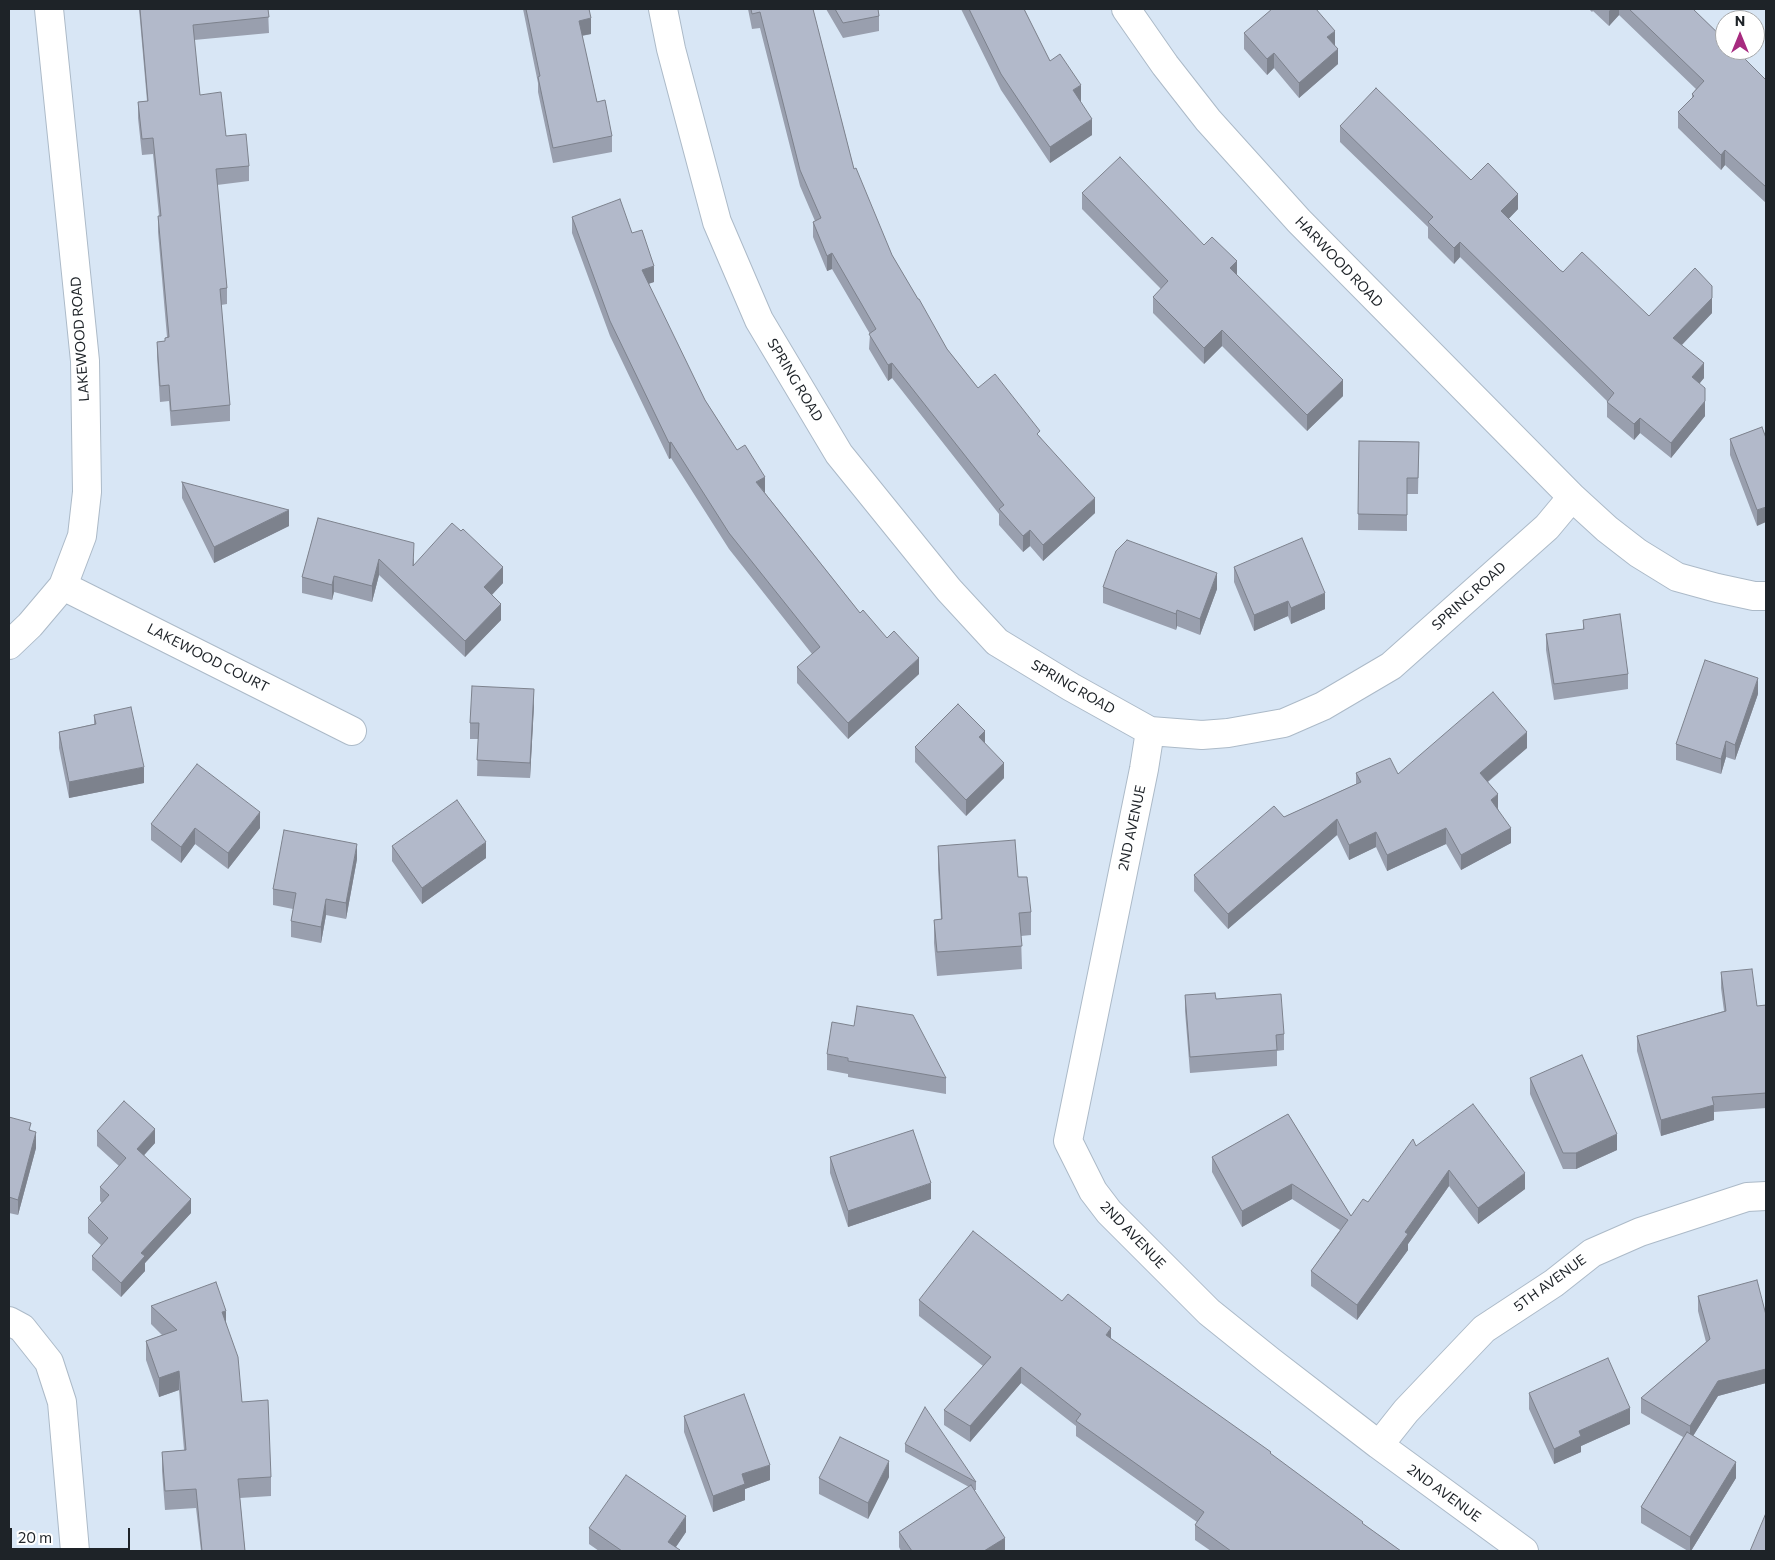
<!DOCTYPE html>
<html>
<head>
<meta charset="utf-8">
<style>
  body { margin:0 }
  #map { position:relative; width:1775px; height:1560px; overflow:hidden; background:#d8e6f5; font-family:Commissioner,sans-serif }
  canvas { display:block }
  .frame { position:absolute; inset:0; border:10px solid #1e2328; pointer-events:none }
  .north { position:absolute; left:1715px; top:10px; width:50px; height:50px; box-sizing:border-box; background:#fff; border:1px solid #a5a7a9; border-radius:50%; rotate:0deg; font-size:14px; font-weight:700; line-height:20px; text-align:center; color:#1e2328 }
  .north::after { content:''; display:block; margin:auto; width:18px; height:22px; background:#a72b7f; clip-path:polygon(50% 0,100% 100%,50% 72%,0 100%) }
  .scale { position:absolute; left:10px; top:1528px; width:120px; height:22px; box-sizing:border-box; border:2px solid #1e2328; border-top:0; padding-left:6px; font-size:15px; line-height:18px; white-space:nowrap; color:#1e2328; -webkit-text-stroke:4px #fff; paint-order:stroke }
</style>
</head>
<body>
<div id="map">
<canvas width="1775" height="1560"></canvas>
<div class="frame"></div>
<div class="north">N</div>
<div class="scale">20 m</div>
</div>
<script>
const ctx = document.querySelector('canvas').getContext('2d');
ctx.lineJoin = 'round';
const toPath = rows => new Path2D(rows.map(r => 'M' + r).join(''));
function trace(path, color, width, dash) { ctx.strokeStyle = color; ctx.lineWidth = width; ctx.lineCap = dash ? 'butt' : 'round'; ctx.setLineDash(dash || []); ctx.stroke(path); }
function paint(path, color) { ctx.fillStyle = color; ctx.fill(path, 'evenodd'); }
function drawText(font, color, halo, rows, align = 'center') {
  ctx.font = font + ' Commissioner,sans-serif'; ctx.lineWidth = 5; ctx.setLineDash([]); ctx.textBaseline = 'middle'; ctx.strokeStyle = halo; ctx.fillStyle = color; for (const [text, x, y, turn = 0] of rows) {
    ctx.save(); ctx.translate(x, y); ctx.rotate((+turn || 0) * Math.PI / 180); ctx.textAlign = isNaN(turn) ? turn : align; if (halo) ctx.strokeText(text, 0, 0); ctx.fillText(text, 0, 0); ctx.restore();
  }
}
const minor = toPath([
  [663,9,671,49,717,222,759,320,839,454,949,590,997,642,1071,687,1150,731,1202,735,1228,733,1284,723,1323,706,1391,666,1547,527,1572,497],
  [1126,9,1165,65,1208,120,1299,221,1572,497,1607,529,1638,553,1677,577,1717,588,1754,596,1766,596],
  [63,586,352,731],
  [9,645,30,625,63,586,82,536,87,492,85,361,49,9],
  [1150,731,1144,769,1068,1141,1093,1191,1109,1212,1209,1312,1270,1361,1379,1445,1524,1551],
  [9,1321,22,1328,49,1362,62,1402,75,1551],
  [1379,1445,1406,1411,1484,1329,1554,1283,1592,1253,1640,1232,1747,1197,1766,1196]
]);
trace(minor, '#acbac8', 30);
trace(minor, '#fff', 28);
paint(toPath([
  [139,9,268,9,269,33,194,40,200,95,226,136,249,166,249,181,217,185,227,288,227,304,221,305,230,405,230,421,171,426,169,401,160,402,157,357,157,342,165,341,167,337,158,232,158,216,159,216,153,154,142,155,138,118,138,102,147,101],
  [523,9,589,9,591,34,582,36,597,102,612,136,612,152,553,163,538,92,538,83],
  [748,9,813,9,854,169,892,255,947,349,978,388,1040,437,1095,513,1043,561,1030,546,1023,552,999,525,999,514,892,378,888,381,869,349,870,334,832,269,827,271,813,237,813,222,815,221,800,186,760,28,752,29],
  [826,9,878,9,879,16,879,31,843,38],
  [961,9,1024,9,1050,61,1081,101,1080,101,1092,135,1050,163,1001,90],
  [1589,9,1693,9,1766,80,1766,203,1725,165,1721,170,1678,128,1678,112,1692,99,1692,94,1696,89,1619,15,1609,26,1593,11,1592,12],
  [1244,33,1335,46,1338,64,1299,98,1274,68,1267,75,1244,49],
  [1340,126,1471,180,1518,209,1508,219,1560,270,1649,316,1712,313,1682,345,1704,378,1699,383,1705,416,1671,458,1640,433,1634,440,1607,417,1607,401,1460,257,1454,264,1428,238,1428,227,1340,142],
  [1082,193,1204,245,1237,275,1343,396,1307,431,1222,346,1204,364,1153,313,1153,297,1161,289,1082,209],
  [572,217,632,233,654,282,648,284,705,400,737,450,765,493,860,613,919,674,848,739,797,683,797,667,812,654,729,549,671,458,669,459,610,336,572,233],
  [1762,427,1757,526,1730,455,1730,439],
  [1359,441,1419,442,1418,494,1407,494,1407,531,1358,530],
  [182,482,289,526,214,563,182,498],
  [318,518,414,559,414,565,503,583,492,595,501,620,465,657,379,575,372,602,334,592,332,600,302,593,302,577],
  [1234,567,1325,609,1291,624,1288,616,1254,631,1234,582],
  [1103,587,1217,589,1200,635,1177,626,1176,630,1103,603],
  [1583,620,1628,674,1628,689,1554,700,1546,650,1546,634,1583,629],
  [1758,694,1735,760,1726,757,1721,774,1676,760,1676,744],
  [534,705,530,778,477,776,478,739,470,739,470,723],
  [94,715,144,783,69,798,59,748,59,732,94,724],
  [915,747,1004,778,966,816,915,762],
  [1527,748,1488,782,1511,843,1461,870,1446,844,1387,871,1376,847,1349,860,1337,835,1228,929,1194,891,1194,875,1284,817,1356,784,1356,773,1398,774],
  [151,824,260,828,228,869,195,844,181,863,151,840],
  [392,846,486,858,422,904,392,861],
  [938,846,1018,877,1031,912,1031,935,1021,936,1022,969,937,976,934,943,934,920,941,919,938,869],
  [357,859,346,919,326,915,321,943,291,937,291,921,293,909,273,905,273,889],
  [1721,972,1757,1006,1766,1005,1766,1108,1714,1112,1714,1120,1661,1136,1637,1051,1637,1036,1724,1011,1721,988],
  [1185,995,1216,999,1284,1034,1284,1050,1277,1051,1277,1066,1190,1073,1185,1011],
  [827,1054,946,1078,946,1094,848,1077,848,1074,827,1070],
  [1530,1078,1617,1150,1576,1169,1563,1169,1530,1094],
  [1288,1114,1351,1216,1368,1202,1416,1146,1525,1189,1478,1224,1449,1186,1408,1244,1408,1250,1357,1320,1311,1286,1311,1271,1340,1230,1292,1199,1242,1227,1212,1172,1212,1157],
  [9,1117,31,1130,36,1148,18,1215,9,1213],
  [97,1131,155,1143,144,1155,191,1213,145,1263,145,1271,121,1297,92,1270,92,1256,101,1245,88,1233,88,1218,102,1203,100,1201,100,1187,119,1166,97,1146],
  [830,1157,931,1199,848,1227,830,1173],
  [1698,1296,1766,1315,1766,1383,1718,1396,1693,1436,1736,1478,1691,1551,1688,1551,1641,1523,1641,1507,1683,1437,1641,1413,1641,1398,1706,1342,1698,1311],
  [919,1300,1111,1339,1271,1454,1363,1524,1401,1551,1211,1551,1195,1540,1195,1525,1197,1522,1076,1436,1076,1426,1021,1383,970,1442,944,1425,944,1410,983,1366,919,1316],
  [151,1306,226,1322,242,1402,271,1477,271,1496,240,1498,245,1551,201,1551,196,1508,165,1510,162,1471,162,1452,184,1450,179,1390,159,1397,146,1360,146,1341,162,1335,151,1324],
  [1529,1393,1630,1424,1581,1446,1581,1452,1554,1464,1529,1409],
  [684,1416,770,1480,745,1489,745,1500,713,1512,684,1432],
  [905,1444,976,1482,976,1490,974,1490,1005,1551,901,1551,899,1547,899,1532,969,1487,905,1452],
  [889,1477,868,1519,819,1494,819,1478],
  [589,1528,686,1532,676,1547,680,1551,599,1551,589,1544]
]), '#999fae');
paint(toPath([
  [1611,9,1619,9,1619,15,1609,26,1609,11],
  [591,18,591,34,579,36,579,21],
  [1335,31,1335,47,1327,37],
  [1338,49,1338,64,1299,98,1299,83],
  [1274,53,1274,68,1267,75,1267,59],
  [1081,85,1081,101,1073,106,1073,90],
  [1092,119,1092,135,1050,163,1050,147],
  [1725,150,1725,165,1721,170,1721,155],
  [1518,194,1518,209,1501,227,1501,211],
  [1460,242,1460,257,1454,264,1454,248],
  [832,253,832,269,827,271,827,256],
  [1237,261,1237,277,1230,268],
  [654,266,654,282,642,286,642,270],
  [1712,298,1712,313,1673,354,1673,338],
  [1222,330,1222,346,1204,364,1204,348],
  [892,363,892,378,888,381,888,365],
  [1704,363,1704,378,1692,393,1692,377],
  [1343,380,1343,396,1307,431,1307,415],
  [1705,401,1705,416,1671,458,1671,443],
  [1640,418,1640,433,1634,440,1634,424],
  [671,442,671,458,669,459,669,443],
  [765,477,765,493,756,482],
  [1095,498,1095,513,1043,561,1043,545],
  [1766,507,1766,522,1757,526,1757,510],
  [289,510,289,526,214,563,214,547],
  [1030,530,1030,546,1023,552,1023,536],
  [379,559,379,575,372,602,372,586],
  [503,567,503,583,484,603,484,587],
  [1217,573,1217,589,1200,635,1200,619],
  [334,576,334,592,332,600,332,585],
  [1325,593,1325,609,1291,624,1291,608],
  [1288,601,1288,616,1254,631,1254,615],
  [501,604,501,620,465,657,465,641],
  [1177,610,1177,626,1176,630,1176,614],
  [919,658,919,674,848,739,848,723],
  [1758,678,1758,694,1735,760,1735,745],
  [534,689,534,705,530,778,530,763],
  [985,731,985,747,979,737],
  [1527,732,1527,748,1480,788,1480,773],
  [1726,741,1726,757,1721,774,1721,759],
  [1004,763,1004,778,966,816,966,800],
  [144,767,144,783,69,798,69,782],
  [1498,794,1498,810,1491,816,1491,800],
  [260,812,260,828,228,869,228,853],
  [1337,819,1337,835,1228,929,1228,914],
  [195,828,195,844,181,863,181,847],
  [1446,828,1446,844,1387,871,1387,855],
  [1511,828,1511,843,1461,870,1461,855],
  [1376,832,1376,847,1349,860,1349,845],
  [486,842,486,858,422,904,422,888],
  [357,844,357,859,346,919,346,903],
  [326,899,326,915,321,943,321,927],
  [1714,1105,1714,1120,1661,1136,1661,1120],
  [155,1129,155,1143,137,1163,137,1149],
  [36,1132,36,1148,18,1215,18,1200],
  [1617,1134,1617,1150,1576,1169,1576,1153],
  [1449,1170,1449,1186,1408,1244,1408,1250,1357,1320,1357,1305,1405,1232],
  [1525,1173,1525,1189,1478,1224,1478,1208],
  [931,1183,931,1199,848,1227,848,1211],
  [1292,1184,1292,1199,1242,1227,1242,1211],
  [191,1199,191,1213,145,1263,145,1271,121,1297,121,1283,141,1253],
  [226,1311,226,1330,222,1312],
  [1111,1328,1111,1343,1106,1335],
  [1021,1367,1021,1383,970,1442,970,1426],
  [1766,1369,1766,1383,1718,1396,1690,1441,1690,1426,1718,1381],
  [179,1371,179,1390,159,1397,159,1378],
  [1630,1408,1630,1424,1581,1446,1581,1452,1554,1464,1554,1449,1579,1431],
  [889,1461,889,1477,868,1519,868,1503],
  [1736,1462,1736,1478,1691,1551,1690,1551,1690,1537],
  [770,1465,770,1480,745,1489,745,1500,713,1512,713,1496,742,1474],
  [686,1516,686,1532,673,1551,668,1542],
  [1005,1538,1005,1551,984,1551]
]), '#7d828d');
const building = toPath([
  [140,9,268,9,269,17,193,25,200,95,221,92,226,136,246,134,249,166,216,169,227,288,220,289,230,405,171,411,169,385,160,386,157,342,165,341,165,338,169,337,158,216,161,216,153,138,142,139,138,102,148,101,140,9],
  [526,9,589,9,591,18,579,21,597,102,605,100,612,136,553,148,538,77,540,76,526,9],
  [751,9,813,9,854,169,856,168,892,255,918,299,919,299,947,349,978,388,995,374,1040,431,1037,434,1095,498,1043,545,1030,530,1023,536,999,509,1004,505,892,363,888,365,869,334,876,329,832,253,827,256,813,222,821,218,800,170,760,12,752,14,751,9],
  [835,9,878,9,879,16,843,23,835,9],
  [969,9,1024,9,1050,61,1060,54,1081,85,1073,90,1092,119,1050,147,1001,74,969,9],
  [1272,9,1316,9,1335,31,1327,37,1338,49,1299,83,1274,53,1267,59,1244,33,1272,9],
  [1629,9,1693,9,1725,40,1725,50,1736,50,1766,80,1766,83,1765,84,1766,85,1766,187,1725,150,1721,155,1678,112,1694,96,1692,94,1704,81,1629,9],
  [1376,88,1471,180,1488,163,1518,194,1501,211,1560,270,1563,272,1582,252,1649,316,1695,268,1712,286,1712,298,1673,338,1704,363,1692,377,1705,388,1705,401,1671,443,1640,418,1634,424,1607,402,1614,393,1460,242,1454,248,1428,222,1433,217,1340,126,1376,88],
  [1120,157,1204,245,1212,237,1237,261,1230,268,1343,380,1307,415,1222,330,1204,348,1153,297,1168,281,1082,193,1120,157],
  [620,199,632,233,642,230,654,266,642,270,705,400,737,450,745,445,765,477,756,482,860,613,863,610,887,638,894,631,919,658,848,723,797,667,820,647,729,533,671,442,669,443,610,321,572,217,620,199],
  [1762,427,1766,438,1766,507,1757,510,1730,439,1762,427],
  [1359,441,1419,442,1418,478,1407,478,1407,515,1358,514,1359,441],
  [182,482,289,510,214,547,182,482],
  [318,518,414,543,413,566,452,523,461,531,463,529,503,567,484,587,501,604,465,641,379,559,372,586,334,576,332,585,302,577,318,518],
  [1302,538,1325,593,1291,608,1288,601,1254,615,1234,567,1302,538],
  [1127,540,1217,573,1200,619,1177,610,1176,614,1103,587,1116,551,1127,540],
  [1620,614,1628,674,1554,684,1546,634,1584,629,1583,620,1620,614],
  [1705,660,1758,678,1735,745,1726,741,1721,759,1676,744,1705,660],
  [472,686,534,689,530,763,477,760,479,723,470,723,472,686],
  [1493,692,1527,732,1480,773,1498,794,1491,800,1511,828,1461,855,1446,828,1387,855,1376,832,1349,845,1337,819,1228,914,1194,875,1274,806,1284,817,1361,782,1356,773,1390,758,1398,774,1493,692],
  [958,704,985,731,979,737,1004,763,966,800,915,747,958,704],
  [131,707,144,767,69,782,59,732,96,724,94,715,131,707],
  [197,764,260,812,228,853,195,828,181,847,151,824,197,764],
  [457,800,486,842,422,888,392,846,457,800],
  [284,830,357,844,346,903,326,899,321,927,291,921,296,893,273,889,284,830],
  [1015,840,1018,877,1027,877,1031,912,1019,913,1022,946,937,952,934,920,942,919,938,846,1015,840],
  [1752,969,1757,1006,1766,1005,1766,1093,1712,1097,1714,1105,1661,1120,1637,1036,1726,1011,1721,972,1752,969],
  [1215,993,1216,999,1281,994,1284,1034,1276,1035,1277,1050,1190,1057,1185,995,1215,993],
  [857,1006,913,1015,946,1078,848,1061,848,1058,827,1054,832,1022,854,1026,857,1006],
  [1582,1055,1617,1134,1576,1153,1563,1153,1530,1078,1582,1055],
  [124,1101,155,1129,137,1149,191,1199,141,1253,145,1256,121,1283,92,1256,108,1238,88,1218,109,1195,100,1187,126,1158,97,1131,124,1101],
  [1473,1104,1525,1173,1478,1208,1449,1170,1405,1232,1408,1234,1357,1305,1311,1271,1348,1220,1292,1184,1242,1211,1212,1157,1288,1114,1351,1216,1363,1199,1368,1202,1413,1139,1416,1146,1473,1104],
  [9,1117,31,1123,29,1130,36,1132,18,1200,9,1197,9,1117],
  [913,1130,931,1183,848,1211,830,1157,913,1130],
  [973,1231,1062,1301,1068,1294,1111,1328,1106,1335,1271,1452,1270,1453,1363,1522,1362,1523,1401,1551,1231,1551,1195,1525,1204,1512,1076,1421,1081,1414,1021,1367,970,1426,944,1410,991,1357,919,1300,973,1231],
  [1757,1280,1766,1315,1766,1369,1718,1381,1690,1426,1641,1398,1710,1339,1698,1296,1757,1280],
  [216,1282,226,1311,222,1312,238,1357,242,1402,268,1400,271,1477,238,1479,245,1551,202,1551,196,1489,165,1491,162,1452,186,1450,179,1371,159,1378,146,1341,177,1330,151,1306,216,1282],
  [1608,1358,1630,1408,1579,1431,1581,1436,1554,1449,1529,1393,1608,1358],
  [744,1394,770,1465,742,1474,745,1484,713,1496,684,1416,744,1394],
  [925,1407,976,1482,905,1444,925,1407],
  [1687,1432,1736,1462,1690,1537,1641,1507,1687,1432],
  [840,1437,889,1461,868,1503,819,1478,840,1437],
  [626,1475,686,1516,668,1542,680,1550,678,1551,622,1551,589,1528,626,1475],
  [971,1485,1005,1538,984,1551,912,1551,899,1532,971,1485],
  [1766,1513,1766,1551,1750,1551,1766,1513]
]);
paint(building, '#b2b9ca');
trace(building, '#7d828d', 1);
drawText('14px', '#1e2328', '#fff', [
  ["HARWOOD ROAD",1339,262,46],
  ["LAKEWOOD ROAD",80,339,-94],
  ["SPRING ROAD",795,380,59],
  ["SPRING ROAD",1469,596,-42],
  ["LAKEWOOD COURT",208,658,27],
  ["SPRING ROAD",1073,687,30],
  ["2ND AVENUE",1132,828,-78],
  ["2ND AVENUE",1133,1235,46],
  ["5TH AVENUE",1550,1283,-36],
  ["2ND AVENUE",1444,1493,36]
]);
</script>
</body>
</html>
